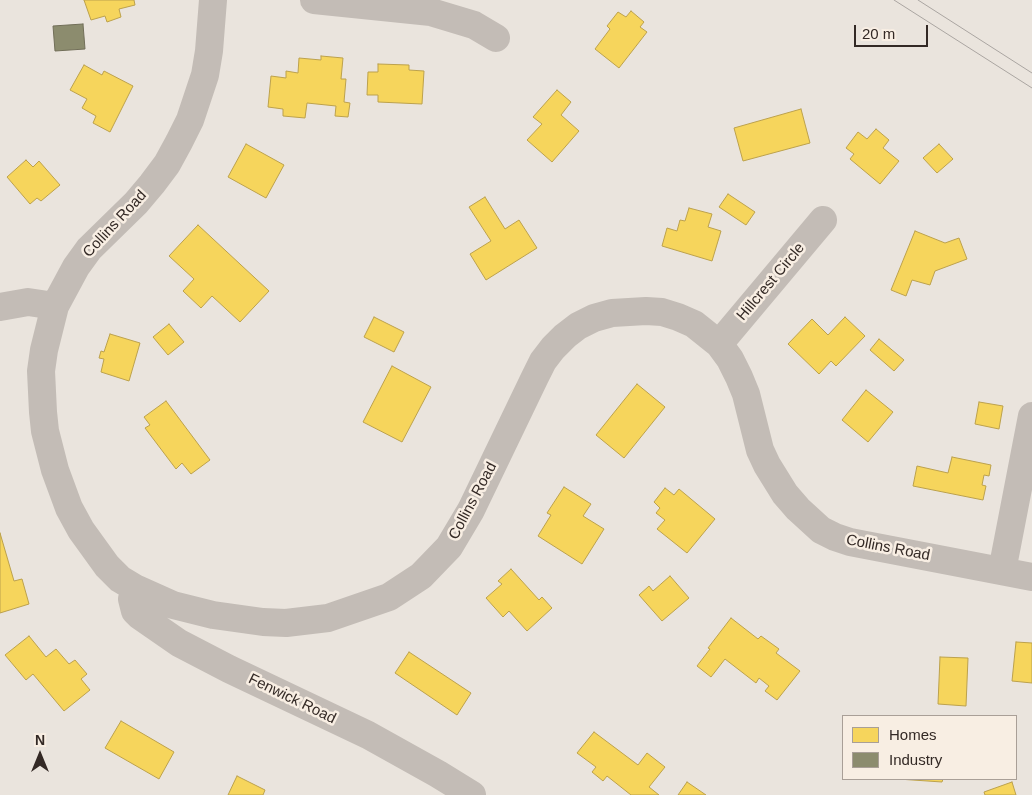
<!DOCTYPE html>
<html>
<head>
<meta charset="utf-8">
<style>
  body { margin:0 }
  #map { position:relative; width:1032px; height:795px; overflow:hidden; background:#eae4dd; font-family:Helvetica,sans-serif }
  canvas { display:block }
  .legend { position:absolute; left:842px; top:715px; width:175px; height:65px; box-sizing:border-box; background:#f8eee3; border:1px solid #a99f97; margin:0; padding:6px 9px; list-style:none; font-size:15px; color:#332925 }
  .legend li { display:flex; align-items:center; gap:10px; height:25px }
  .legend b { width:25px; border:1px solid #a99f97 }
  .north { position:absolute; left:15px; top:730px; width:50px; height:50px; -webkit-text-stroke:4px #f8eee3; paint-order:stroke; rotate:0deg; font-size:14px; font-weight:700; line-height:20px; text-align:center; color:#332925 }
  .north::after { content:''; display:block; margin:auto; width:18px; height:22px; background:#332925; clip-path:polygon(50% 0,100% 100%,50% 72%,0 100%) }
  .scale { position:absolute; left:854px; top:25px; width:74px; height:22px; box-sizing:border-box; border:2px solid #332925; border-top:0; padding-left:6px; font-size:15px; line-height:18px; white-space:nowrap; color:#332925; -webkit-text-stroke:4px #f8eee3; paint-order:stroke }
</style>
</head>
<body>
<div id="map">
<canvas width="1032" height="795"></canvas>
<ul class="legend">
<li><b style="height:14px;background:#f6d55c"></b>Homes</li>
<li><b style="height:14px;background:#8c8c6e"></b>Industry</li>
</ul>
<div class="north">N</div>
<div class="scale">20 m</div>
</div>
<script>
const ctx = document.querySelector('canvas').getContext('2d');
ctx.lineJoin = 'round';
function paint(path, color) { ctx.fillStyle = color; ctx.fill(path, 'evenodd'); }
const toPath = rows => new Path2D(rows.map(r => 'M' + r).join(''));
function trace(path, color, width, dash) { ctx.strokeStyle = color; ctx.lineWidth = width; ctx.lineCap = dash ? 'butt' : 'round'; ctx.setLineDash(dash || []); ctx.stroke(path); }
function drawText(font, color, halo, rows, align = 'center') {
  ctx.font = font + ' Helvetica,sans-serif'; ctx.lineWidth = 5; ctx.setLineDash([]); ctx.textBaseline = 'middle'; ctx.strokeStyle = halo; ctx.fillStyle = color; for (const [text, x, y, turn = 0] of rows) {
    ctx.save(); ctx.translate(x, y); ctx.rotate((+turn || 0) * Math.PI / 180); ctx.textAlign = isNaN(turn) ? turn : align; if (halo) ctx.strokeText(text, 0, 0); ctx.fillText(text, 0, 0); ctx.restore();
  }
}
const homes = toPath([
  [84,0,134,0,135,5,119,9,121,17,107,22,105,16,91,20,84,0],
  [631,11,644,22,640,27,647,32,619,68,595,49,610,29,607,26,618,12,626,17,631,11],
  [321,56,343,58,341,79,346,79,344,102,350,103,348,117,335,116,336,106,307,103,305,118,283,116,283,109,268,107,271,76,286,78,286,71,298,73,299,58,321,60,321,56],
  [378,64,409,65,409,70,424,71,422,104,378,102,378,95,367,95,368,72,378,72,378,64],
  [84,65,102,75,104,71,133,86,110,132,93,123,96,116,82,108,87,99,70,90,84,65],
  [557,90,571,102,561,115,579,131,552,162,527,140,542,124,533,117,557,90],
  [801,109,810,143,743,161,734,128,801,109],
  [876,129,889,140,883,148,899,161,880,184,850,159,854,154,846,148,858,132,867,139,876,129],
  [246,144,284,165,266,198,228,177,246,144],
  [939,144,953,159,937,173,923,158,939,144],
  [26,160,33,167,39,161,60,185,41,201,37,198,30,204,7,177,26,160],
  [728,194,755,212,746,225,719,207,728,194],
  [485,197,505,229,519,220,537,248,486,280,470,254,491,241,469,207,485,197],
  [689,208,712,214,708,227,721,231,712,261,662,246,667,228,677,231,680,220,685,221,689,208],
  [198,225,269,291,240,322,212,296,201,308,183,291,194,279,169,256,198,225],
  [915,231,945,243,959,238,967,259,935,271,930,285,912,280,906,296,891,290,915,231],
  [374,317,404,332,394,352,364,337,374,317],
  [845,317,865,336,836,366,831,361,819,374,788,344,812,319,828,335,845,317],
  [169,324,184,342,168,355,153,337,169,324],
  [110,334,140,343,129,381,101,372,104,359,99,358,101,351,104,352,110,334],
  [879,339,904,360,894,371,870,350,879,339],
  [392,366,431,387,402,442,363,422,392,366],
  [637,384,665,407,624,458,596,435,637,384],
  [866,390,893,412,868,442,842,420,866,390],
  [166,401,210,460,191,474,182,463,176,469,145,428,150,425,144,417,166,401],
  [979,402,1003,406,999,429,975,424,979,402],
  [952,457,991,465,989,476,984,475,982,485,986,486,983,500,913,486,917,466,948,473,952,457],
  [564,487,591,504,583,516,604,529,582,564,538,536,551,515,547,513,564,487],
  [665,488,674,495,679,489,715,519,687,553,657,529,665,520,656,513,660,508,654,502,665,488],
  [0,533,14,581,22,579,29,604,0,613,0,533],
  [511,569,539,600,542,597,552,608,527,631,509,611,503,617,486,598,502,584,498,581,511,569],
  [670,576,689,598,662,621,639,595,649,586,653,591,670,576],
  [731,618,758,639,761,636,779,649,776,653,800,671,777,700,765,691,769,686,759,678,756,683,725,659,711,677,697,666,710,649,708,648,731,618],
  [29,636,46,657,56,649,69,664,75,660,87,674,81,679,90,690,64,711,33,674,26,680,5,655,29,636],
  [1016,642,1032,643,1032,683,1012,681,1016,642],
  [409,652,471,693,457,715,395,673,409,652],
  [940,657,968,658,966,706,938,704,940,657],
  [121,721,174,752,159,779,105,748,121,721],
  [594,732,638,765,647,753,665,767,649,787,659,795,631,795,607,776,603,781,592,772,596,767,577,753,594,732],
  [237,776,265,790,263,795,228,795,237,776],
  [898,779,943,779,942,782,898,779],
  [687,782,706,795,678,795,687,782],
  [1012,782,1016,795,985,795,984,792,1012,782]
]);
paint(homes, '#f6d55c');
trace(homes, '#bca14c', 1);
const industry = toPath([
  [83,24,85,49,55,51,53,26,83,24]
]);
paint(industry, '#8c8c6e');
trace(industry, '#716e58', 1);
trace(toPath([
  [213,0,209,51,205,75,190,120,179,142,167,164,152,184,136,203,89,249,76,267,55,306,44,350,41,371,43,412,45,431,55,470,69,508,81,530,107,566,120,579,135,588,173,605,213,615,263,622,286,623,328,618,389,597,421,576,449,547,471,510,535,377,543,361,553,348,565,336,578,326,594,318,612,313,646,311,662,312,678,317,694,324,719,344,730,359,739,377,746,394,760,450,767,465,785,494,798,509,821,530,835,537,850,542,1032,577],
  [314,0,431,12,474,25,496,38],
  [0,307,28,302,55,306],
  [719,344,823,220],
  [1002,571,1032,416],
  [135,588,132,599,135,611,140,616,179,643,229,669,368,735,438,774,472,795]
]), '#c3bcb6', 28);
trace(toPath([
  [894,0,1032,88],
  [918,0,1032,73]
]), '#aaa5a1', 1);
drawText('15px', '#332925', '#f8eee3', [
  ["Collins Road",115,224,-47],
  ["Hillcrest Circle",771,282,-50],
  ["Collins Road",473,501,-62],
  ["Collins Road",888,548,11],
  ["Fenwick Road",292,699,26]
]);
</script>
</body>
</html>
